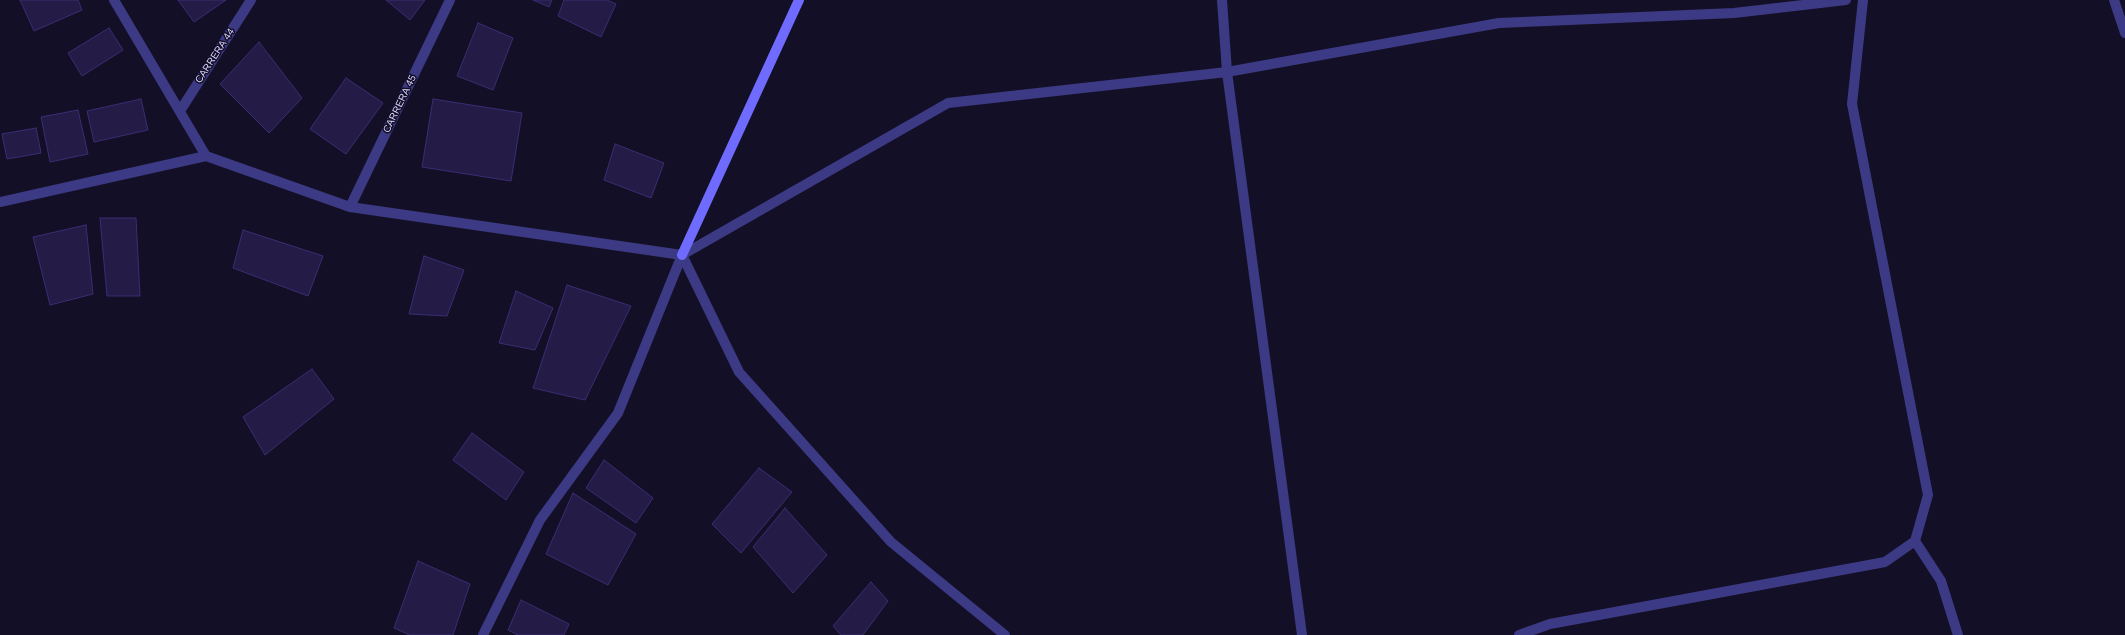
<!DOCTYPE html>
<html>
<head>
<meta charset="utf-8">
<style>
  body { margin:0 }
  canvas { display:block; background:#130f26 }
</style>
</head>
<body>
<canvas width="2125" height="635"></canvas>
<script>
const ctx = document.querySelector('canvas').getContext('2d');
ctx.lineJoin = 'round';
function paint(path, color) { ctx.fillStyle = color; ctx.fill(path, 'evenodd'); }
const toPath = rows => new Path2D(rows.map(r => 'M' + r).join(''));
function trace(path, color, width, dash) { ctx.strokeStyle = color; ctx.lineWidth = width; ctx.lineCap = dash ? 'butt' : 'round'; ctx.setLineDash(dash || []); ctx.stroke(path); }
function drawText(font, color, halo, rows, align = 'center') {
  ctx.font = font + ' Arial,sans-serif'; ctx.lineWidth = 3; ctx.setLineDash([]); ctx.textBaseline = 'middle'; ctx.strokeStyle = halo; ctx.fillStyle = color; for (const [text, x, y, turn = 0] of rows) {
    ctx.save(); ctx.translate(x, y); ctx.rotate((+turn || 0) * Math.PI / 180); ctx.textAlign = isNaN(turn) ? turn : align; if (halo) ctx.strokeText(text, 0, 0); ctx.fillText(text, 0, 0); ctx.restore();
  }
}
const building = toPath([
  [20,0,78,0,82,10,34,31,20,0],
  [178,0,226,0,194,22,178,0],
  [386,0,425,0,410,20,386,0],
  [533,0,552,0,549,7,533,0],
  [564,0,607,0,616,4,601,37,558,16,564,0],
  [478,23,513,38,493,90,457,76,478,23],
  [109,28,123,50,82,76,68,53,109,28],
  [259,42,302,98,269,133,220,84,259,42],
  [346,78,383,103,346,154,310,129,346,78],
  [141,99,148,130,94,142,87,111,141,99],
  [433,99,522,113,511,181,422,167,433,99],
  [78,110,88,154,50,162,41,117,78,110],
  [36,128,41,153,7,159,2,134,36,128],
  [615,144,664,163,651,198,604,180,615,144],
  [100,218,136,218,140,296,107,296,100,218],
  [86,225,93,294,50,305,33,237,86,225],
  [243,230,323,256,308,296,233,268,243,230],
  [424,256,464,270,447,316,409,314,424,256],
  [567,285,631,306,585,400,533,388,567,285],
  [516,291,553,308,535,350,499,343,516,291],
  [312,369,334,399,265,455,243,417,312,369],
  [472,433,524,472,506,500,453,460,472,433],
  [604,460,653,498,636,523,586,488,604,460],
  [759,468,792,492,741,553,712,524,759,468],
  [573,493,636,534,608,585,546,554,573,493],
  [785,508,827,555,793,593,753,547,785,508],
  [418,561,470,584,453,635,410,635,394,628,418,561],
  [871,582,888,601,863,635,841,635,833,626,871,582],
  [521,600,569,624,564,635,518,635,508,630,521,600]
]);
paint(building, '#241b47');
trace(building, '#3b2d73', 1);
trace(toPath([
  [114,0,206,156],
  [1222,0,1227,72,1302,635],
  [2114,0,2125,33],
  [180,111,251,0],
  [0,202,206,156,350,207,682,255],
  [350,207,450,0],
  [682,255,739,372,891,542,1005,635],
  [1915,541,1941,581,1958,635],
  [483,635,540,520,618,413,682,255,948,103,1227,72,1499,23,1734,13,1846,0],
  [1519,635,1550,624,1885,562,1915,541,1928,495,1852,104,1863,0]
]), '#3d3a85', 10);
trace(toPath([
  [682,255,799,0]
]), '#6f6bff', 10);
drawText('10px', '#d9d4ff', '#130f26', [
  ["CARRERA 44",215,56,-57],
  ["CARRERA 45",400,104,-64]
]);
</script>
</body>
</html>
